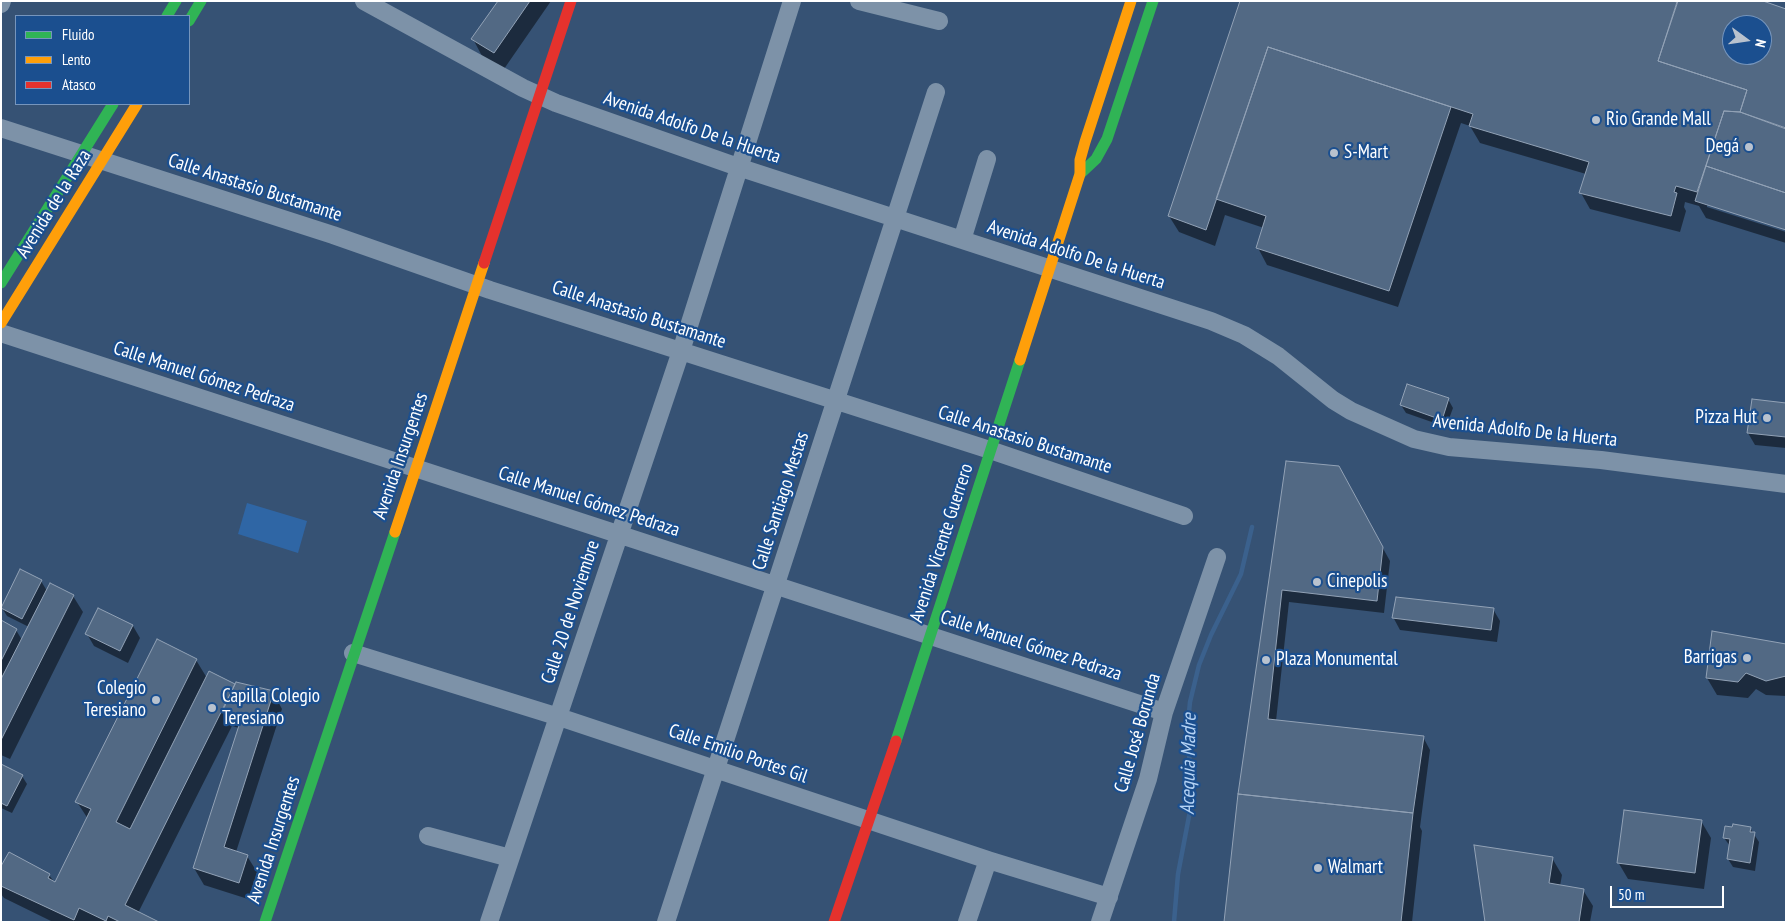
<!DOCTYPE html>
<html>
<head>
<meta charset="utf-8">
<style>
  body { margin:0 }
  #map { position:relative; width:1787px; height:923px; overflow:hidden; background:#365274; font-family:"PT Sans Narrow",sans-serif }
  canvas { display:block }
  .frame { position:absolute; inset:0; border:2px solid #fff; pointer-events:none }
  .legend { position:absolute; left:15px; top:15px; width:175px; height:90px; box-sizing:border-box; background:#1b4f8f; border:1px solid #7695bc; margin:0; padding:6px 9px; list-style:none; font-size:15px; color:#fff }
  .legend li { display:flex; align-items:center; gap:10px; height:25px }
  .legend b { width:25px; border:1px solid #7695bc }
  .north { position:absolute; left:1722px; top:15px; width:50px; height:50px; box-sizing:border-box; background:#1b4f8f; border:1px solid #7695bc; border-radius:50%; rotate:104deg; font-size:14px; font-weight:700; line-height:20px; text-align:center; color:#fff }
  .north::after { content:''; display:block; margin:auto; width:18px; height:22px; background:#b9c2ce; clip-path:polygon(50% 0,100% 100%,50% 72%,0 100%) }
  .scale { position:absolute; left:1610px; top:886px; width:114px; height:22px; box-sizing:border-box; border:2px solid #fff; border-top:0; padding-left:6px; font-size:15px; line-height:18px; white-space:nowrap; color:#fff; -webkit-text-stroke:4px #1b4f8f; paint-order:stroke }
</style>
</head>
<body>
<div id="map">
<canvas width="1787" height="923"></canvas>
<div class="frame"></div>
<ul class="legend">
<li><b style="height:6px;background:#30b455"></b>Fluido</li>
<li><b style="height:6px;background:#ff9f0a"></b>Lento</li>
<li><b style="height:6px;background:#e5322d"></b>Atasco</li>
</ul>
<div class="north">N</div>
<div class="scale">50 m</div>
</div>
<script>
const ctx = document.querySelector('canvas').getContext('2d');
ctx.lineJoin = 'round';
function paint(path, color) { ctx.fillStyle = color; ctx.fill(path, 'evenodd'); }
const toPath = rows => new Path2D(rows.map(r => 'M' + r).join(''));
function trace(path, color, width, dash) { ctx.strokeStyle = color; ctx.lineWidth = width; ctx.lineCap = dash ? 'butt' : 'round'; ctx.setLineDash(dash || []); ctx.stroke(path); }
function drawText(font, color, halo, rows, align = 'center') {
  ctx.font = font + ' "PT Sans Narrow",sans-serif'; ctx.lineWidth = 4.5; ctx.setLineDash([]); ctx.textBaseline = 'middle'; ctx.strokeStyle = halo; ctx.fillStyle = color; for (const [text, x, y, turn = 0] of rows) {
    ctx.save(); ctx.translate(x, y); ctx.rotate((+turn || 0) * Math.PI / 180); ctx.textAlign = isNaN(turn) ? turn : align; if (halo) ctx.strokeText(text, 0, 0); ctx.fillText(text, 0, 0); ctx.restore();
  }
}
paint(toPath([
  [247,503,307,521,298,553,238,534]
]), '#2f66a5');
paint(toPath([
  [499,1,551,1,504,69,482,56,473,39],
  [1241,1,1669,1,1678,4,1786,10,1786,229,1707,204,1707,207,1786,232,1786,243,1706,218,1699,206,1685,202,1684,207,1686,211,1680,232,1590,209,1581,193,1586,174,1480,143,1470,126,1461,123,1398,307,1267,265,1258,248,1264,228,1225,215,1215,246,1179,232,1169,216],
  [1732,25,1762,25,1762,55,1732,55],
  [1448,399,1453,408,1446,427,1406,413,1401,405],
  [1786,404,1786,448,1755,445,1748,433],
  [1288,462,1345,480,1390,561,1384,613,1289,602,1276,721,1423,737,1430,750,1420,827,1422,831,1412,922,1225,922],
  [41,581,47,591,73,596,83,612,10,759,1,755,1,622,16,630,22,640,29,627,7,616,2,608],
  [1493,609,1500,621,1497,642,1400,630,1393,617],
  [133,626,140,638,128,663,94,646,87,634],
  [1786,645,1786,696,1766,695,1756,689,1748,698,1717,695,1707,678],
  [196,660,207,678,210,673,236,686,273,692,282,709,236,852,247,856,257,872,248,899,204,885,194,868,239,728,232,726,138,913,156,922,53,922,4,898,1,894,1,868,49,875,55,883,88,819,77,802],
  [1,767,22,776,27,784,12,813,1,808],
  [1701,821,1711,838,1704,889,1628,879,1618,862],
  [1750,828,1759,842,1755,871,1733,867,1728,859,1730,846,1724,838],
  [1552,858,1562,875,1560,886,1583,890,1593,906,1590,922,1486,922]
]), '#0007');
trace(toPath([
  [1174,922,1178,874,1190,811,1192,785,1187,733,1190,702,1199,665,1211,635,1241,574,1252,527]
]), '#3b618d', 4.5);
const building = toPath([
  [498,1,530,1,494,53,471,39,498,1],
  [1240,1,1673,1,1677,2,1658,61,1747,90,1740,112,1724,111,1697,192,1676,186,1674,192,1677,193,1671,216,1579,193,1589,162,1469,126,1473,114,1268,47,1206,230,1168,216,1240,1],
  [1678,1,1763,1,1786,9,1786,128,1740,112,1747,90,1658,61,1678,1],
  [1732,25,1762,25,1762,55,1732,55,1732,25],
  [1268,47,1451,107,1389,291,1256,248,1266,216,1216,199,1268,47],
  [1724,111,1740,112,1786,129,1786,193,1706,166,1724,111],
  [1706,166,1786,193,1786,230,1695,201,1706,166],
  [1407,384,1449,398,1442,420,1400,405,1407,384],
  [1752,399,1786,403,1786,437,1747,433,1752,399],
  [1286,461,1339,466,1383,547,1377,601,1282,590,1268,719,1424,736,1413,813,1238,794,1286,461],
  [20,569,42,580,22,619,1,608,20,569],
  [50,583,74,595,1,740,1,679,50,583],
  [1396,597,1494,608,1491,630,1392,618,1396,597],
  [98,608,133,625,120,651,85,634,98,608],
  [1,620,17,629,1,661,1,620],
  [1712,631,1786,644,1786,676,1766,681,1746,673,1738,682,1706,678,1712,631],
  [157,639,197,659,116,822,130,829,209,671,235,684,125,905,159,922,120,922,108,916,106,921,79,908,74,920,1,886,1,866,9,852,50,874,48,878,55,882,91,809,75,802,157,639],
  [236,682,274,691,224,847,248,855,239,883,193,868,242,716,223,710,236,682],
  [1,764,23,775,7,806,1,803,1,764],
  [1238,794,1413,813,1401,922,1224,922,1238,794],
  [1624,810,1702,820,1695,873,1617,863,1624,810],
  [1733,824,1751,827,1750,832,1755,832,1750,863,1727,859,1730,839,1723,838,1725,826,1732,827,1733,824],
  [1474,845,1553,857,1549,883,1584,889,1579,922,1485,922,1474,845]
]);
paint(building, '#526984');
trace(building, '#92a2b6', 1);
trace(toPath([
  [364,1,523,88,556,103,738,167,1211,321,1244,335,1278,356,1333,400,1351,411,1414,439,1449,447,1601,460,1786,484],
  [859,1,939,21],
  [1,4,2,1],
  [1,128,333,235,490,290,990,450,1184,516],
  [962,240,987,159],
  [1,333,1164,712],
  [353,653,559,717,988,860,1109,897],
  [428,836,510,858],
  [489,922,681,351,792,1],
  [666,922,936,92],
  [967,922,988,860],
  [1100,922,1148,779,1164,712,1217,557]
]), '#7d92a8', 18);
trace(toPath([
  [167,16,176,1],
  [189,21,201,1],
  [1080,174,1096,159,1107,139,1153,1],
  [1,283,113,104],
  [896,741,1020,360],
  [265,922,395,532]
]), '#30b455', 11);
trace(toPath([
  [1,323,137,104],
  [1020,360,1080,174,1080,160,1085,142,1131,1],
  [395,532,484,263]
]), '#ff9f0a', 11);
trace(toPath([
  [484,263,571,1],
  [834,922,896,741]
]), '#e5322d', 11);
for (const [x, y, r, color] of [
  [1596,120,5,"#b9c2ce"],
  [1749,147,5,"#b9c2ce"],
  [1334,153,5,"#b9c2ce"],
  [1767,418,5,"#b9c2ce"],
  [1317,582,5,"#b9c2ce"],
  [1747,658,5,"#b9c2ce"],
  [1266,660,5,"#b9c2ce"],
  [156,700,5,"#b9c2ce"],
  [212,708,5,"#b9c2ce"],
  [1318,868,5,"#b9c2ce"]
]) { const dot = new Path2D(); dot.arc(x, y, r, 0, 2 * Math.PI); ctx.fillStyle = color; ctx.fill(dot); trace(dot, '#1b4f8f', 2); }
drawText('19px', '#fff', '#1b4f8f', [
  ["Rio Grande Mall",1606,120],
  ["Degá",1739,147,"right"],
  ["S-Mart",1344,153],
  ["Pizza Hut",1757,418,"right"],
  ["Cinepolis",1327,582],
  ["Barrigas",1737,658,"right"],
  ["Plaza Monumental",1276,660],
  ["Colegio",146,689,"right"],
  ["Teresiano",146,711,"right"],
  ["Capilla Colegio",222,697],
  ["Teresiano",222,719],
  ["Walmart",1328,868]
], 'left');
drawText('19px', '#fff', '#1b4f8f', [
  ["Avenida Adolfo De la Huerta",692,128,19],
  ["Calle Anastasio Bustamante",255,188,18],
  ["Avenida de la Raza",54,204,-58],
  ["Avenida Adolfo De la Huerta",1076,255,18],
  ["Calle Anastasio Bustamante",639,315,18],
  ["Calle Manuel Gómez Pedraza",204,377,18],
  ["Avenida Adolfo De la Huerta",1525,431,6],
  ["Calle Anastasio Bustamante",1025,440,18],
  ["Avenida Insurgentes",401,456,-71],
  ["Calle Santiago Mestas",781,501,-72],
  ["Calle Manuel Gómez Pedraza",589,502,18],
  ["Avenida Vicente Guerrero",942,543,-72],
  ["Calle 20 de Noviembre",571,612,-72],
  ["Calle Manuel Gómez Pedraza",1031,646,18],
  ["Calle José Borunda",1138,733,-74],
  ["Calle Emilio Portes Gil",738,754,19],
  ["Avenida Insurgentes",274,840,-72]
]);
drawText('italic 20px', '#b5d3f5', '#1b4f8f', [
  ["Acequia Madre",1189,764,-89]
]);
</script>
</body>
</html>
